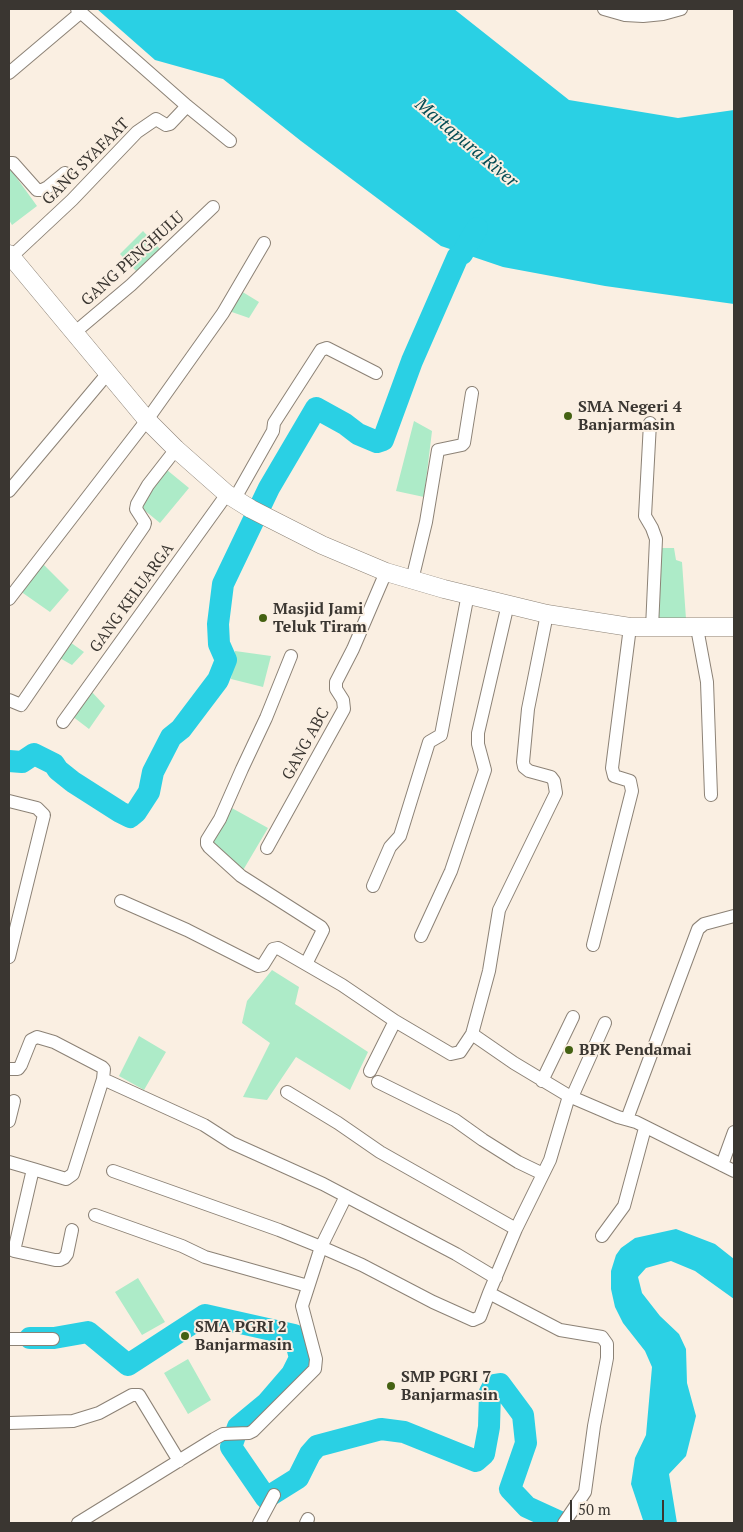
<!DOCTYPE html>
<html>
<head>
<meta charset="utf-8">
<style>
  body { margin:0 }
  #map { position:relative; width:743px; height:1532px; overflow:hidden; background:#faefe2; font-family:"PT Serif",serif }
  canvas { display:block }
  .frame { position:absolute; inset:0; border:10px solid #3a3631; pointer-events:none }
  .scale { position:absolute; left:570px; top:1500px; width:94px; height:22px; box-sizing:border-box; border:2px solid #3a3631; border-top:0; padding-left:6px; font-size:15px; line-height:18px; white-space:nowrap; color:#3a3631; -webkit-text-stroke:4px #faefe2; paint-order:stroke }
</style>
</head>
<body>
<div id="map">
<canvas width="743" height="1532"></canvas>
<div class="frame"></div>
<div class="scale">50 m</div>
</div>
<script>
const ctx = document.querySelector('canvas').getContext('2d');
ctx.lineJoin = 'round';
function paint(path, color) { ctx.fillStyle = color; ctx.fill(path, 'evenodd'); }
const toPath = rows => new Path2D(rows.map(r => 'M' + r).join(''));
function trace(path, color, width, dash) { ctx.strokeStyle = color; ctx.lineWidth = width; ctx.lineCap = dash ? 'butt' : 'round'; ctx.setLineDash(dash || []); ctx.stroke(path); }
function drawText(font, color, halo, rows, align = 'center') {
  ctx.font = font + ' "PT Serif",serif'; ctx.lineWidth = 4; ctx.setLineDash([]); ctx.textBaseline = 'middle'; ctx.strokeStyle = halo; ctx.fillStyle = color; for (const [text, x, y, turn = 0] of rows) {
    ctx.save(); ctx.translate(x, y); ctx.rotate((+turn || 0) * Math.PI / 180); ctx.textAlign = isNaN(turn) ? turn : align; if (halo) ctx.strokeText(text, 0, 0); ctx.fillText(text, 0, 0); ctx.restore();
  }
}
paint(toPath([
  [11,170,37,206,12,225,9,220,9,172],
  [143,231,160,249,137,272,120,254],
  [241,291,259,302,249,318,229,311],
  [414,421,432,431,424,497,396,491],
  [167,470,189,488,160,523,138,505],
  [657,548,674,548,676,560,682,562,686,619,657,619],
  [41,562,69,590,50,612,20,591],
  [67,640,84,652,72,665,58,657],
  [235,651,271,656,263,687,231,679],
  [90,690,105,706,89,729,72,716],
  [230,807,268,828,242,872,209,844],
  [272,970,299,987,295,1004,368,1052,350,1090,296,1057,267,1100,243,1097,270,1043,242,1023,247,1001],
  [139,1036,166,1052,144,1090,119,1076],
  [138,1278,165,1322,142,1335,115,1292],
  [188,1359,211,1400,188,1414,164,1373]
]), '#adebc8');
paint(toPath([
  [97,9,454,9,569,100,678,118,734,110,734,304,605,286,503,267,441,246,301,141,223,79,155,60],
  [676,1229,715,1244,734,1259,734,1299,695,1271,671,1261,646,1268,638,1277,642,1293,660,1316,679,1334,686,1349,687,1383,696,1416,686,1456,669,1474,677,1523,644,1523,631,1484,635,1458,646,1435,652,1367,645,1351,623,1323,615,1307,611,1289,611,1271,616,1255,621,1248,635,1238]
]), '#2ad0e4');
trace(toPath([
  [9,761,22,762,34,754,54,764,58,770,73,782,120,812,130,817,136,812,149,792,153,772,171,737,181,729,218,680,226,660,219,644,218,624,223,584,269,488,316,408,345,424,358,434,377,442,383,440,412,361,458,256,462,254,477,228],
  [30,1338,54,1338,88,1332,128,1365,205,1315,294,1335,300,1358,292,1374,267,1403,238,1427,231,1447,266,1498,298,1478,310,1454,317,1446,381,1429,404,1432,476,1461,484,1454,489,1427,490,1392,494,1385,500,1384,523,1415,526,1443,510,1489,527,1507,562,1523]
]), '#2ad0e4', 22);
const street = toPath([
  [77,9,187,106,230,141],
  [604,9,625,15,643,16,663,14,681,9],
  [9,73,80,13],
  [9,163,13,163,37,190,42,190,48,187,65,173],
  [11,257,72,200,137,132,156,119,166,125,170,124,187,106],
  [74,333,131,285,213,207],
  [650,423,645,516,652,528,656,539,652,628],
  [9,491,108,373],
  [234,500,273,431,274,423,321,350,327,348,376,373],
  [412,580,426,522,438,450,462,445,464,443,472,393],
  [9,599,147,420,223,313,264,243],
  [697,628,707,682,711,795],
  [291,656,266,718,242,769,220,819,207,840,207,844,209,847,241,876,321,927,323,930,306,964],
  [9,700,21,705,144,526,145,523,136,509,137,504,148,485,176,449],
  [63,722,227,494],
  [9,801,37,808,44,815,9,957],
  [267,848,344,709,343,700,336,689,336,682,353,649,386,572],
  [373,886,390,847,400,836,429,742,441,735,468,594],
  [121,901,187,930,258,966,263,965,273,949,278,948,342,985,395,1021,451,1054,460,1052,472,1034,489,971,499,910,556,793,554,781,551,777,529,771,524,767,523,762,528,709,547,614],
  [421,936,451,871,485,770,478,744,478,733,508,604],
  [593,945,632,791,630,781,614,776,612,768,630,627],
  [472,1034,514,1063,569,1096,618,1117,636,1122,734,1171],
  [9,1069,18,1069,21,1065,31,1040,37,1037,54,1042,102,1067,104,1069,103,1079],
  [370,1071,395,1021],
  [542,1081,573,1017],
  [378,1082,455,1120,483,1140,518,1162,543,1174],
  [287,1092,338,1123,380,1152,516,1229],
  [572,1097,605,1023],
  [627,1119,698,929,704,924,734,916],
  [9,1121,14,1101],
  [9,1162,33,1169],
  [722,1165,734,1132],
  [113,1171,279,1230,321,1247,362,1265,433,1302,473,1320,480,1317,489,1293,516,1229,550,1160,569,1096],
  [95,1215,182,1246,205,1257,308,1286],
  [72,1230,67,1254,64,1258,60,1260,55,1260,14,1251,33,1169,66,1179,73,1174,103,1079,204,1125,232,1143,323,1184,456,1254,496,1278],
  [602,1236,624,1206,645,1128],
  [489,1293,560,1330,602,1337,607,1344,607,1358,594,1426,585,1492,564,1523],
  [9,1339,53,1339],
  [9,1423,73,1421,99,1413,132,1395,139,1395,179,1461],
  [78,1523,214,1439,223,1434,249,1433,253,1431,315,1369,316,1359,302,1306,321,1247,346,1196],
  [259,1523,274,1495],
  [306,1523,308,1519]
]);
const secondary = toPath([
  [9,254,147,420,176,449,227,494,251,509,322,545,386,572,444,589,547,614,630,627,734,627]
]);
trace(street, '#8c8276', 14);
trace(secondary, '#8c8276', 19);
trace(street, '#fff', 12);
trace(secondary, '#fff', 18);
for (const [x, y, r, color] of [
  [568,416,5,"#446112"],
  [263,618,5,"#446112"],
  [569,1050,5,"#446112"],
  [185,1336,5,"#446112"],
  [391,1386,5,"#446112"]
]) { const dot = new Path2D(); dot.arc(x, y, r, 0, 2 * Math.PI); ctx.fillStyle = color; ctx.fill(dot); trace(dot, '#faefe2', 2); }
drawText('16px', '#3a3631', '#faefe2', [
  ["GANG SYAFAAT",86,162,-45],
  ["GANG PENGHULU",133,259,-42],
  ["GANG KELUARGA",132,598,-54],
  ["GANG ABC",306,744,-61]
]);
drawText('bold 16px', '#3a3631', '#faefe2', [
  ["SMA Negeri 4",578,407],
  ["Banjarmasin",578,425],
  ["Masjid Jami",273,609],
  ["Teluk Tiram",273,627],
  ["BPK Pendamai",579,1050],
  ["SMA PGRI 2",195,1327],
  ["Banjarmasin",195,1345],
  ["SMP PGRI 7",401,1377],
  ["Banjarmasin",401,1395]
], 'left');
drawText('italic 18px', '#054c54', '#faefe2', [
  ["Martapura River",466,143,40]
]);
</script>
</body>
</html>
